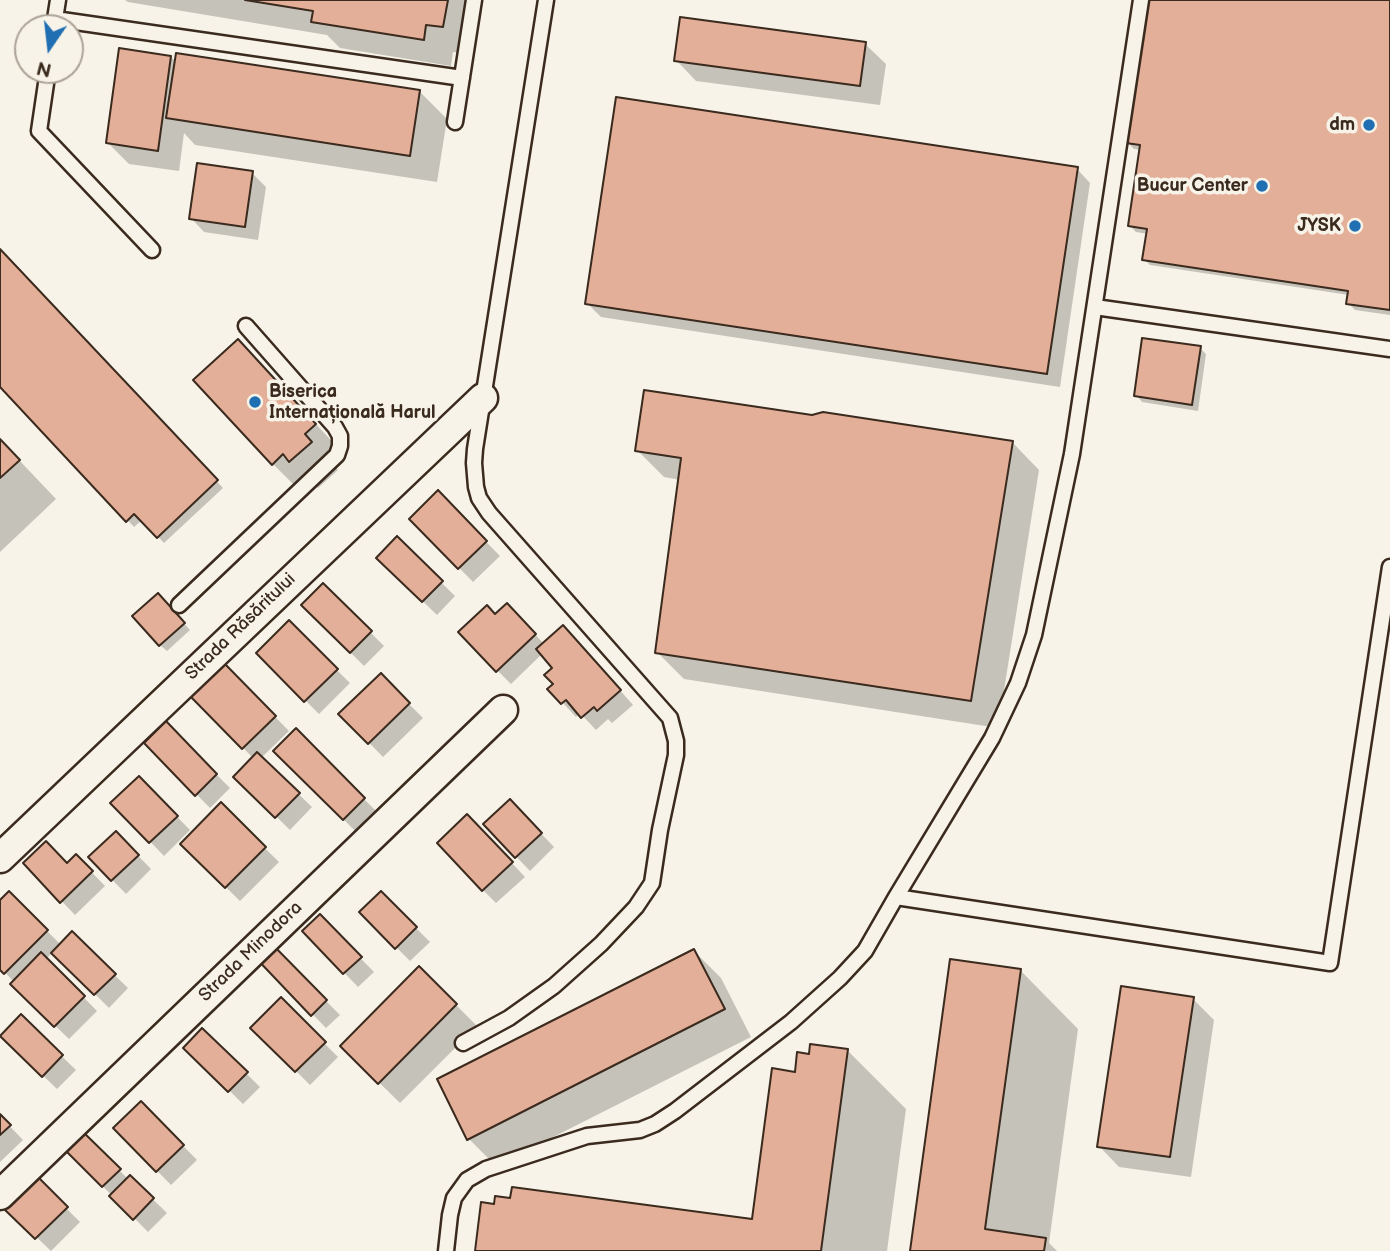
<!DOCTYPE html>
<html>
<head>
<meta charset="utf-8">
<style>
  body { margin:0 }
  #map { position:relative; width:1390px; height:1251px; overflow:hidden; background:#f7f3e8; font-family:"Balsamiq Sans",sans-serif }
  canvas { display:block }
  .north { position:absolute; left:14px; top:14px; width:70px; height:70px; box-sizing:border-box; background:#f7f3e8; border:2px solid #aca397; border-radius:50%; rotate:194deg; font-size:19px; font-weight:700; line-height:28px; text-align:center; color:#3b2a1e }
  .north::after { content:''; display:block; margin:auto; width:24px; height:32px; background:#1f6fb2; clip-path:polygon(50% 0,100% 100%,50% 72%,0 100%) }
</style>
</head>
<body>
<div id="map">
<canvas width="1390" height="1251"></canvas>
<div class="north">N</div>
</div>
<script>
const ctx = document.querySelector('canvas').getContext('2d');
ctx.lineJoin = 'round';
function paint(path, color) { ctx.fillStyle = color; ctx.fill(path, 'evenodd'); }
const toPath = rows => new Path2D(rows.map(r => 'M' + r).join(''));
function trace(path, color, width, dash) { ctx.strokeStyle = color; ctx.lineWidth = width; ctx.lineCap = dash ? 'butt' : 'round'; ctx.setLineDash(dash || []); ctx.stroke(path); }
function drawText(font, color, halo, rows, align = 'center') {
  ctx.font = font + ' "Balsamiq Sans",sans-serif'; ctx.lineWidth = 7; ctx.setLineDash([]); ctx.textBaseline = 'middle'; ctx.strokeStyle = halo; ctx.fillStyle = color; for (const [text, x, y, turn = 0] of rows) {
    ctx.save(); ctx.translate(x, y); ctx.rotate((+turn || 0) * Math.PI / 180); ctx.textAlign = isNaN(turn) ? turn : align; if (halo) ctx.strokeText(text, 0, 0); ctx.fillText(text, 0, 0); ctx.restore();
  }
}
paint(toPath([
  [125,0,478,0,470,54,453,52,451,66,340,48,327,35,128,2],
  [1149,0,1390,0,1390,315,1355,310,1348,303,1349,295,1150,265,1144,259,1148,234,1136,232,1130,226,1141,150,1134,149,1128,143],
  [865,44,886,64,880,105,696,81,676,60],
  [171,57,177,63,420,92,447,119,437,182,195,145,184,133,179,171,129,164,108,143],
  [1077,169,1090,183,1060,387,601,317,587,303],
  [252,173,266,187,258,240,204,232,191,218],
  [0,251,223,488,164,543,142,520,134,527,0,385],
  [238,341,342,452,331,462,338,470,318,488,310,481,300,491,273,464],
  [1200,348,1206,354,1198,411,1142,402,1136,395],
  [812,417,1012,442,1039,470,998,728,684,679,657,652,680,480,664,477,637,450],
  [0,440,56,499,0,552],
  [438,493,500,556,473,582,411,519],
  [397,539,455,596,437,615,378,558],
  [323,585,384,646,364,666,303,605],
  [164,602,190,630,167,651,160,645],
  [496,616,521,619,544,644,577,641,633,705,612,723,608,719,596,730,580,713,576,717,550,689,555,684,554,668,542,654,511,684,497,670],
  [289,623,350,683,319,714,258,653],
  [224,665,289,731,261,758,312,807,290,830,236,777,253,758,192,696],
  [381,676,423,718,383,757,341,714],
  [166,724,230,788,210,808,146,743],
  [296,731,378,813,357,833,276,751],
  [139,778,190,830,164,856,113,803],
  [510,801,554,847,530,871,486,825],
  [221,805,279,862,240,901,182,844],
  [481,830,525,877,496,903,483,890],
  [116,833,151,869,126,894,90,857],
  [76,856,105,886,75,915,25,863,67,865],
  [9,893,61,945,72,934,128,988,109,1008,53,952,46,959,97,1011,69,1039,12,984,14,982,0,967,0,903],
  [381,893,430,942,410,961,361,912],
  [320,917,374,972,358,987,304,931],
  [268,943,340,1015,326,1028,255,955],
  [694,951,721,978,751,1037,496,1166,469,1139],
  [419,968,477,1026,400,1103,342,1046],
  [1020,970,1078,1029,1049,1243,1057,1251,912,1251],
  [1193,999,1214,1020,1191,1177,1119,1167,1099,1146],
  [281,1000,338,1057,310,1085,253,1028],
  [21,1017,76,1070,57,1089,2,1036],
  [203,1031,260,1087,243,1104,186,1048],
  [848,1051,906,1109,887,1251,477,1251,495,1206,754,1221,796,1073,811,1055],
  [141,1103,197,1160,171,1185,115,1128],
  [0,1116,23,1140,0,1162],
  [80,1131,128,1179,130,1177,167,1213,148,1232,64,1147],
  [37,1179,80,1222,51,1251,7,1209]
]), '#0003');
const building = toPath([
  [245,0,448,0,443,27,426,25,424,40,311,22,313,11,245,0],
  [1147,0,1390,0,1390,310,1346,304,1348,291,1142,260,1147,229,1128,226,1140,145,1126,143,1147,0],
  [680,17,866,42,860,86,674,61,680,17],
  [119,48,171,56,158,151,106,143,119,48],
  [176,53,420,90,410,156,166,118,176,53],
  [616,97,1078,167,1047,374,585,304,616,97],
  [197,163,253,171,245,227,189,219,197,163],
  [0,249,218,480,157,538,134,514,126,522,0,387,0,249],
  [1142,338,1201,346,1192,405,1134,396,1142,338],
  [238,339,316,424,305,434,312,442,289,462,283,454,272,465,193,380,238,339],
  [644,390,812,415,823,412,1013,441,971,701,655,653,681,458,635,451,644,390],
  [0,439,20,460,0,478,0,439],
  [438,490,487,541,458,569,409,519,438,490],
  [397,536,443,581,422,602,376,558,397,536],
  [323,583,372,631,350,653,301,605,323,583],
  [158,593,185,623,159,646,132,616,158,593],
  [507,603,536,634,496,672,458,632,487,605,495,614,507,603],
  [289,620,338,669,304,702,256,653,289,620],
  [563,625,621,690,597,711,594,707,581,718,566,700,561,704,547,689,553,684,544,675,552,668,536,649,563,625],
  [224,663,276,716,242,749,190,696,224,663],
  [381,673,410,703,368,744,338,714,381,673],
  [166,721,217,774,195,796,144,743,166,721],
  [296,728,365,798,343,820,273,751,296,728],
  [257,752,300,793,275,818,233,777,257,752],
  [139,776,178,816,149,843,110,803,139,776],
  [510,799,542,833,515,858,483,824,510,799],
  [221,802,266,847,225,888,180,844,221,802],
  [467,814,513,862,482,891,437,843,467,814],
  [116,831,139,855,111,881,88,857,116,831],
  [46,841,67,863,76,854,93,871,60,903,23,863,46,841],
  [9,891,48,930,4,974,0,970,0,900,9,891],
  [381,891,417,927,395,949,359,912,381,891],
  [320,914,362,957,343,974,302,931,320,914],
  [72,931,116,974,94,995,51,953,72,931],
  [268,940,327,1000,311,1016,253,955,268,940],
  [694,949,725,1009,467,1140,437,1079,694,949],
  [41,952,85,996,54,1027,10,984,41,952],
  [950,959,1021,969,985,1229,1046,1238,1044,1251,910,1251,950,959],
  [419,966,457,1004,378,1084,340,1046,419,966],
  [1121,986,1194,997,1170,1157,1097,1147,1121,986],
  [281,997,326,1042,295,1072,250,1028,281,997],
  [21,1014,63,1055,42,1077,0,1036,21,1014],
  [202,1028,248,1072,228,1092,183,1048,202,1028],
  [810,1044,848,1049,821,1251,475,1251,481,1202,494,1204,495,1196,510,1198,512,1187,752,1219,772,1068,795,1072,797,1052,809,1054,810,1044],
  [141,1101,184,1145,156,1172,113,1128,141,1101],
  [0,1114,11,1125,0,1135,0,1114],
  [80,1129,121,1169,102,1187,62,1147,80,1129],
  [130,1175,154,1198,133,1220,109,1196,130,1175],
  [37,1176,68,1207,35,1239,4,1209,37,1176]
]);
paint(building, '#e4af98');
trace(building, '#3b2a1e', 2);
const lane = toPath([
  [58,0,55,19,462,78],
  [48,70,39,131,152,250],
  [455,122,474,0],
  [1095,307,1390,349],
  [179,605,337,455,340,446,340,436,335,427,246,326],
  [896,897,1330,963,1390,567],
  [463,1043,509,1018,554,986,601,944,636,907,652,883,660,830,676,755,676,741,670,718,489,513,479,498,476,487,474,463,475,449,546,0],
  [446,1251,450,1215,454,1198,467,1180,486,1169,587,1136,640,1130,655,1124,675,1111,791,1022,840,978,865,951,896,897,992,738,1018,683,1034,635,1072,454,1141,0]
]);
const street = toPath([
  [0,858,483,398],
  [0,1195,503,710]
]);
trace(lane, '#3b2a1e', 19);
trace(street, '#3b2a1e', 33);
trace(lane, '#f7f3e8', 14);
trace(street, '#f7f3e8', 28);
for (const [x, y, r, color] of [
  [1369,125,7,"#1f6fb2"],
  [1262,186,7,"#1f6fb2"],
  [1355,226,7,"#1f6fb2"],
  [255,402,7,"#1f6fb2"]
]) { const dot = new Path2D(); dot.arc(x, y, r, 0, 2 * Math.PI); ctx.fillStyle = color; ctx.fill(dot); trace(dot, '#f7f3e8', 2.5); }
drawText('bold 18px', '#3b2a1e', '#f7f3e8', [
  ["dm",1355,125],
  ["Bucur Center",1248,186],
  ["JYSK",1341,226],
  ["Biserica",269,392,"left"],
  ["Internațională Harul",269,413,"left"]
], 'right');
drawText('18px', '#3b2a1e', '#f7f3e8', [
  ["Strada Răsăritului",241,627,-44],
  ["Strada Minodora",251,952,-44]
]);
</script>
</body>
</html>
